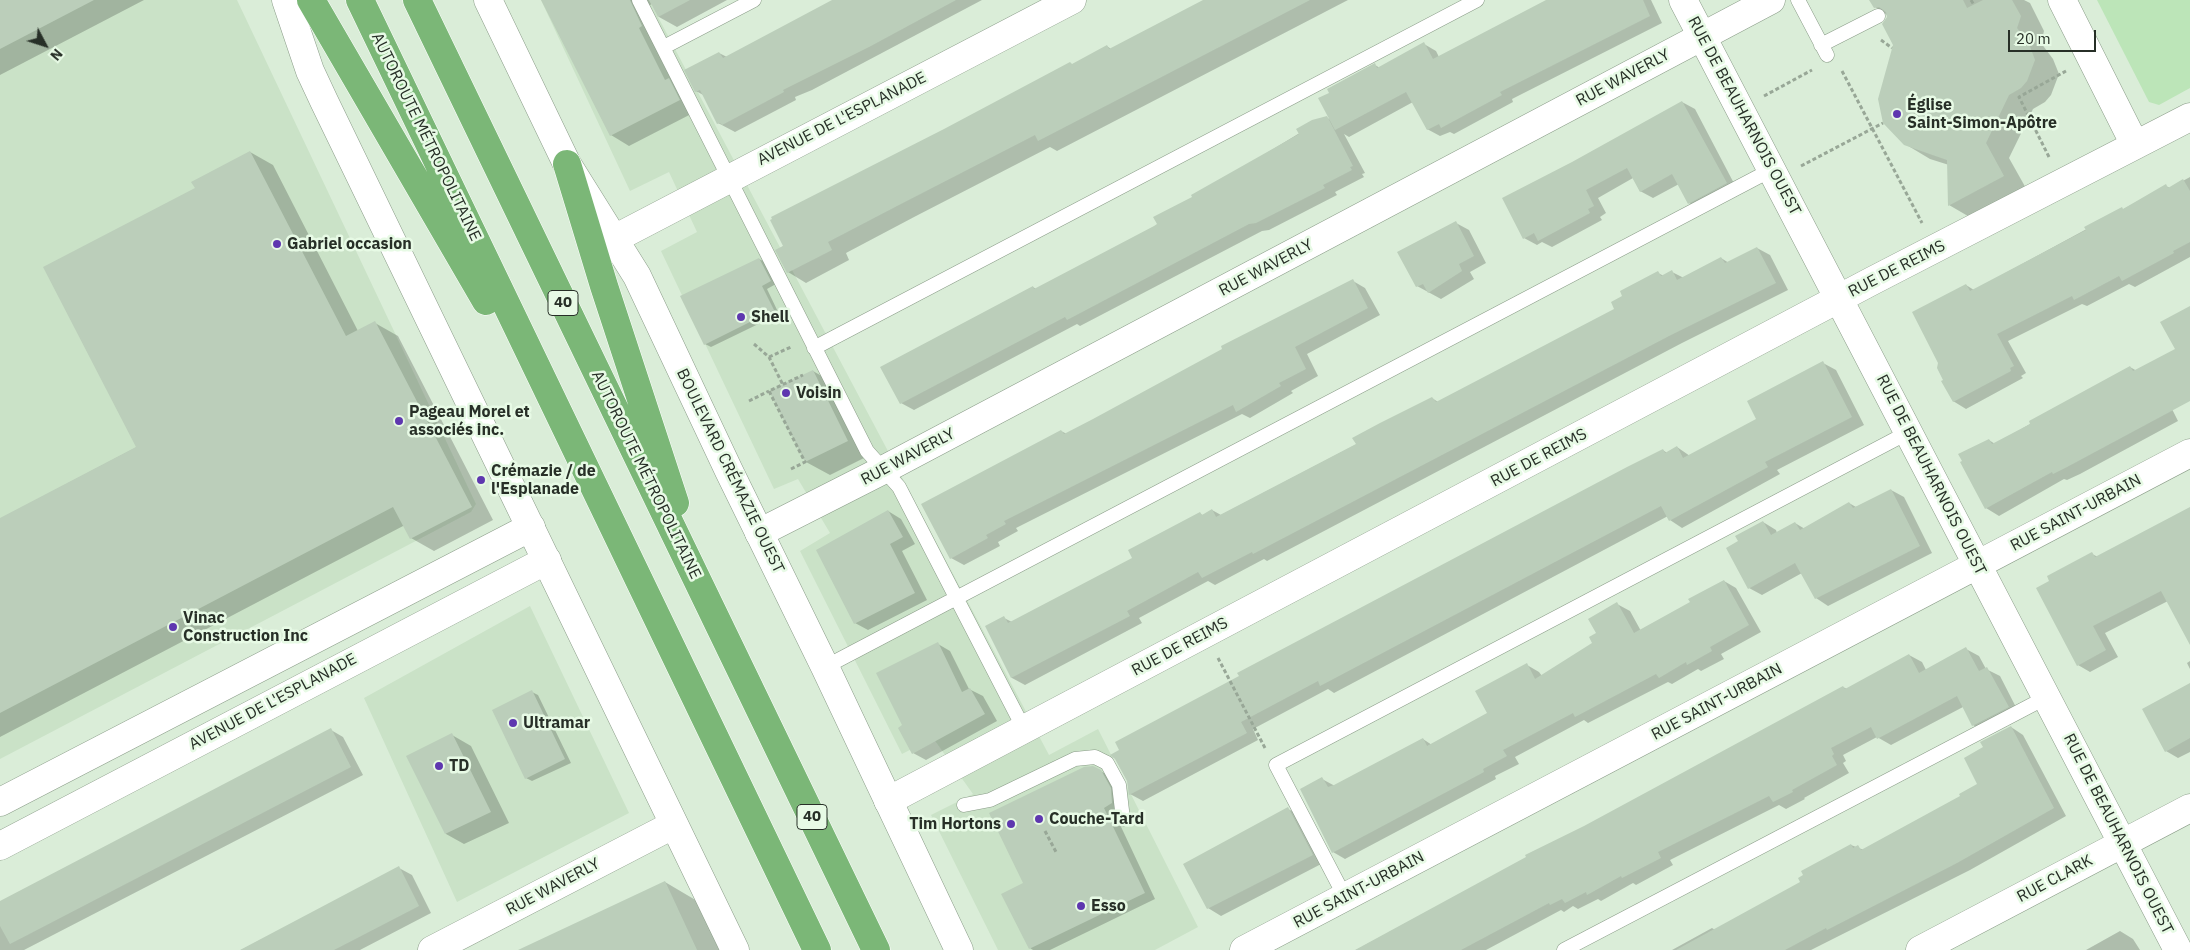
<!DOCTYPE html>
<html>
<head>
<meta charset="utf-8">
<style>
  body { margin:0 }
  #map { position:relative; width:2190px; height:950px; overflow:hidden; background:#daedd8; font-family:"IBM Plex Sans",sans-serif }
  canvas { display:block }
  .north { position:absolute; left:20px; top:20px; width:50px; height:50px; -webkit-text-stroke:4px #e7fae5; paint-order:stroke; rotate:130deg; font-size:14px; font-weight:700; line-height:20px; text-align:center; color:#272f27 }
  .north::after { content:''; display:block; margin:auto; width:18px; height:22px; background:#272f27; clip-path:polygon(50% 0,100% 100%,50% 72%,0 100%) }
  .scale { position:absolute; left:2008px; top:30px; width:88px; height:22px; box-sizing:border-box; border:2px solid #272f27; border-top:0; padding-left:6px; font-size:15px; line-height:18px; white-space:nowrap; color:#272f27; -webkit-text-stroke:4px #e7fae5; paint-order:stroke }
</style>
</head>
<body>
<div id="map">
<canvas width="2190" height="950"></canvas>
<div class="north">N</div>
<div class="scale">20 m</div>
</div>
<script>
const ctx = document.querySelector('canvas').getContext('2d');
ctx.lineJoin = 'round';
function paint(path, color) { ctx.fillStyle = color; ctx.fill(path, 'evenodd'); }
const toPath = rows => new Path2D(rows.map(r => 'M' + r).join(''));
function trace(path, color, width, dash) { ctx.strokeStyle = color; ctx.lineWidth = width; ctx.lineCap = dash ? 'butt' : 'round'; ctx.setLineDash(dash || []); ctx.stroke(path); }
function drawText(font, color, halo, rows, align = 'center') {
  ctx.font = font + ' "IBM Plex Sans",sans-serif'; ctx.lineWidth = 5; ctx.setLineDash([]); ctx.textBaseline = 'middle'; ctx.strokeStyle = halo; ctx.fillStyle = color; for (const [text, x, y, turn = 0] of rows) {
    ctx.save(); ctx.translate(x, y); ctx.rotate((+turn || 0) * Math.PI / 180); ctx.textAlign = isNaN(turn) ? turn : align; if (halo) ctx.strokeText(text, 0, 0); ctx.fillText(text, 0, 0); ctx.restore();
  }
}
paint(toPath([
  [0,0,237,0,476,504,471,512,0,759],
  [541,0,649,0,1049,755,1098,729,1198,927,1155,950,998,950,931,815,973,794,933,738,902,754,800,551,830,533,798,479,774,489,661,251,697,232,669,172,630,191],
  [530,606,629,813,457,902,364,698]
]), '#cae2c7');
paint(toPath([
  [2097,0,2190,0,2190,88,2159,105,2149,102]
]), '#bce5b8');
paint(toPath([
  [0,0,144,0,0,75],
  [542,0,727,0,677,27,659,17,652,4,650,5,649,15,697,111,629,146,611,135],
  [837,0,982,0,812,90,795,97,796,100,735,132,718,123,705,96,696,91,719,53,727,57],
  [1205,0,1348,0,1057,151,1050,147,916,216,846,253,849,260,806,283,788,272,777,250,1073,65,1107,46,1111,49],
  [1548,0,1651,0,1662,23,1512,99,1513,102,1454,134,1450,132,1440,136,1427,129,1413,102,1349,137,1344,134,1365,173,1362,174,1364,177,1335,192,1337,195,1269,230,1262,231,1080,326,1077,324,914,410,901,403,1033,287,1036,289,1155,228,1194,197,1326,117,1331,120,1375,65,1380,68,1424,44,1436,51,1439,57],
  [1876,0,2024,0,2030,3,2044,31,2041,43,2053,59,2059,74,2051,95,2045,102,2033,109,2009,158,2027,190,1973,219,1949,205,1949,165,1930,159,1905,144,1895,45,1887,15,1875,7],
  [1682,102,1695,109,1738,191,1701,210,1689,203,1679,184,1653,198,1640,191,1633,178,1598,198,1606,213,1600,217,1602,220,1552,247,1542,242,1537,245,1524,238,1573,163],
  [250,152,273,165,358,331,375,323,398,336,493,520,434,551,411,538,405,525,0,737,0,519,137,447,196,189],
  [2190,177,2190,257,2135,287,2129,284,2087,306,2082,304,2008,341,2026,373,2021,376,2023,378,1966,409,1953,401,1966,285,1974,290,2166,186,2170,188],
  [1456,223,1469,230,1486,263,1470,272,1474,279,1441,299,1417,286],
  [1757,248,1770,255,1788,290,1682,343,1267,561,1264,559,1215,585,1208,581,1139,618,1142,623,1025,685,1012,678,987,627,1004,618,1012,622,1134,558,1200,514,1203,515,1212,510,1221,515,1357,444,1432,398,1438,402,1616,309,1658,273,1664,276,1672,272,1684,278,1721,258,1729,263],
  [759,259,765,262,776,284,767,289,779,314,711,347,705,344],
  [1353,281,1365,288,1380,315,1307,354,1318,376,1291,391,1293,393,1250,418,1242,414,1016,528,1018,531,998,542,1000,546,964,565,951,558,1061,431,1067,434],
  [2190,308,2190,400,2172,409,2178,421,2080,474,2067,480,2064,479,1999,516,1986,508,1962,462,1989,440,1995,444,2130,367,2137,371,2176,350],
  [1823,363,1836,370,1864,425,1777,470,1780,474,1682,528,1670,520,1668,516,1334,693,1328,689,1253,729,1258,740,1143,801,1130,794,1128,780,1663,450,1667,453,1677,447,1690,456,1758,419],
  [813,371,837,385,872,454,830,475,806,462],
  [1891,490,1904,497,1932,553,1828,606,1816,598,1802,573,1762,595,1749,588,1739,542,1763,522,1776,530,1777,533,1795,523,1805,529,1849,503,1856,507],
  [2190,509,2190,642,2168,601,2105,633,2118,657,2090,672,2078,665,2092,554,2098,557],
  [888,511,901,519,915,544,902,551,927,600,868,630,855,623],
  [1724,581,1736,588,1761,632,1721,654,1724,659,1701,671,1698,669,1672,684,1668,682,1588,723,1584,720,1515,757,1519,764,1495,776,1496,779,1345,859,1333,852,1322,779,1335,786,1423,739,1432,745,1489,713,1527,665,1539,672,1542,676,1594,643,1597,634,1617,604,1630,611,1641,631,1692,603],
  [938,644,950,651,969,689,983,696,997,721,926,760,913,753,904,726],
  [1966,649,1979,656,1986,669,2000,676,2020,715,1986,733,1973,725,1963,707,1891,745,1877,737,1843,755,1846,761,1843,763,1849,773,1804,798,1805,799,1786,809,1779,805,1670,860,1673,865,1636,885,1633,883,1601,901,1598,899,1578,909,1573,906,1564,912,1561,910,1486,950,1356,950,1843,687,1847,689,1909,655,1922,662,1926,670],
  [2190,661,2190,669,2187,663],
  [2190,684,2190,752,2178,758,2166,751],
  [532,692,538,695,571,763,532,781,526,778],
  [2011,727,2023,735,2066,816,1970,870,1811,950,1672,950,1712,928,1715,930,1802,883,1851,845,1864,850,1962,797,1979,785,1985,748],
  [331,730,343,737,363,775,24,950,0,950,0,902],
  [452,735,471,746,509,823,464,844,446,834],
  [1100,771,1112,777,1123,810,1115,814,1155,899,1050,950,1033,950,1030,948,1024,883],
  [1288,809,1301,816,1325,862,1221,916,1208,908],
  [399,868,412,875,431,913,360,950,241,950],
  [665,882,709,908,729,950,521,950],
  [2120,931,2133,939,2140,950,2086,950]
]), '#0003');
paint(toPath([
  [0,0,94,0,0,49],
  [541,0,630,0,642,26,639,28,665,80,669,78,680,100,610,136],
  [649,0,690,0,658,17],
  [832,0,956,0,869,47,783,90,784,92,722,125,720,123,717,124,700,90,695,92,684,70,719,52,723,58],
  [1203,0,1310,0,1038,141,1035,135,897,206,828,242,832,250,787,273,775,250,783,246,770,220,772,219,771,217,944,129,1070,62,1072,64,1107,45,1109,49],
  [1546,0,1643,0,1650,16,1500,92,1502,95,1441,128,1439,124,1427,130,1406,92,1335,130,1318,98,1329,93,1327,89,1375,63,1377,68,1424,42,1433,59],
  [1869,0,1963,0,1967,8,1983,0,2012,0,2021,16,2017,28,2029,44,2035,60,2027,81,2021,88,2009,95,1986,143,2004,176,1948,206,1947,160,1904,145,1883,123,1878,99,1893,45,1882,24,1887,17,1886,12,1879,7,1874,8],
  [1682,101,1727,183,1688,204,1672,174,1640,192,1627,168,1586,190,1594,206,1588,209,1590,213,1538,241,1534,233,1523,239,1502,198,1572,162],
  [1327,116,1353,166,1350,167,1352,170,1323,185,1325,188,1256,223,1249,224,1067,320,1065,317,900,404,880,367,1033,286,1034,289,1154,226,1157,224,1153,217,1192,197,1191,195,1299,134,1296,129,1312,120],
  [250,151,346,336,375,321,472,507,410,539,393,507,0,713,0,518,136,447,43,267,195,188,191,182],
  [2183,179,2190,191,2190,242,2173,251,2174,253,2122,281,2119,276,2074,300,2072,296,1997,334,2014,366,2010,368,2011,371,1953,402,1941,381,1943,380,1937,368,1938,363,1912,312,1966,284,1970,291,2086,230,2084,227,2122,207,2123,209,2166,184,2168,188],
  [1456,221,1474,256,1459,264,1462,271,1428,293,1423,284,1416,287,1397,252],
  [1757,247,1776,283,1669,336,1253,554,1252,552,1202,578,1198,572,1127,611,1130,616,1011,678,985,626,1004,616,1008,623,1132,558,1128,550,1200,512,1202,515,1212,509,1216,517,1356,444,1352,438,1380,423,1432,397,1436,402,1614,309,1611,302,1622,296,1620,291,1658,271,1661,276,1672,270,1677,280,1721,257,1725,263],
  [759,258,771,281,762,286,774,310,704,345,680,296],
  [1353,279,1368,308,1295,347,1306,369,1279,383,1281,386,1236,412,1233,405,1004,521,1006,524,986,535,988,538,950,559,921,504,1061,430,1064,434,1093,419,1222,349,1221,346],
  [2190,306,2190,401,2067,467,2053,474,2052,472,1985,509,1960,462,1962,461,1958,454,1989,439,1992,444,2030,424,2029,421,2130,366,2133,371,2175,349,2160,322],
  [1823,361,1852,417,1765,462,1768,467,1669,521,1661,506,1320,686,1318,681,1241,722,1247,733,1129,795,1127,781,1115,759,1110,755,1119,750,1115,742,1239,676,1237,673,1627,467,1663,449,1665,453,1677,446,1683,458,1756,419,1747,401],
  [813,370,848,441,805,462,769,391],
  [1891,489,1920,546,1815,599,1795,563,1748,589,1726,548,1738,541,1735,536,1763,521,1771,535,1795,522,1800,530,1849,502,1853,508],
  [2190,507,2190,645,2161,591,2093,626,2106,650,2077,666,2036,588,2049,581,2047,576,2092,552,2095,557],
  [888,510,903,537,890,544,915,593,854,624,816,550],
  [1724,580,1749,625,1710,647,1712,651,1687,665,1686,662,1659,678,1656,674,1575,717,1573,713,1503,750,1507,756,1483,769,1484,772,1332,853,1300,789,1322,777,1328,787,1334,785,1423,738,1427,746,1487,713,1475,691,1527,663,1535,679,1592,643,1589,637,1596,633,1588,619,1617,602,1634,633,1690,602,1688,599],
  [938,642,962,692,970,688,985,714,912,754,898,728,902,725,876,673],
  [1966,647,1979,671,1987,667,2009,707,1972,726,1957,696,1877,739,1871,727,1831,748,1834,754,1832,756,1837,765,1792,790,1793,792,1773,802,1769,796,1658,852,1661,858,1622,878,1621,876,1587,895,1586,892,1565,903,1562,899,1550,905,1549,903,1461,950,1355,950,1526,857,1525,855,1584,826,1843,686,1845,689,1909,654,1919,673],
  [2190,683,2190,738,2165,752,2142,709],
  [532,690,565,759,525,779,492,710],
  [2011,726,2054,808,1957,863,1827,930,1826,928,1785,950,1676,950,1800,882,1798,878,1803,875,1801,871,1851,844,1853,848,1858,845,1861,850,1960,796,1959,794,1977,784,1964,758,1983,747,1980,742],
  [331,728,351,767,10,944,0,926,0,901],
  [452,733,491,812,445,834,406,756],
  [1093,766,1101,770,1111,788,1112,803,1104,808,1145,893,1029,949,1001,894,1023,883,989,813,1084,767],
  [1288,807,1313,855,1207,909,1183,864],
  [399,866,419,906,334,950,240,950],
  [665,881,697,950,518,950]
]), '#bbceba');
const lane = toPath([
  [639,0,867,451,899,487,1024,729],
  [1798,0,1827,55],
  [1821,45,1878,16],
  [664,47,754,0],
  [814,348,1477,0],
  [825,667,1773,169],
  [964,805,990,800,1075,759,1095,757,1107,763,1119,785,1123,819],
  [1345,897,1276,765,1909,432],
  [1564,950,2047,697]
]);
const street = toPath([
  [1683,0,2178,950],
  [2062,0,2135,145],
  [614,239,1072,0],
  [759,533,883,470,1771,0],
  [888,801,1872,281,2190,117],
  [0,802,531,527],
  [0,846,547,560],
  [432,950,673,825],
  [1244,950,2190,453],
  [1920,950,2190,808]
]);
const secondary = toPath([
  [286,0,310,71,324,101,735,950],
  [488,0,567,164,637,276,729,471,825,667,959,950]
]);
const highway = toPath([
  [311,0,486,301],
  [360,0,817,950],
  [417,0,876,950],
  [567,164,604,286,675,503]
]);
trace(lane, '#8a9c88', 15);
trace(street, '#8a9c88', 29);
trace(secondary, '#8a9c88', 29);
trace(highway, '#fff', 29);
trace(toPath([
  [1971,0,1974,5],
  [1881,40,1892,48],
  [1842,71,1922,223],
  [1764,96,1812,70],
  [2049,157,2019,97,2066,71],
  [1801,166,1883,123],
  [754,344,769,357,783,385],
  [769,357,791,347],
  [749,401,769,391],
  [791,469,805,462,769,391,803,375],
  [1218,658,1265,748],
  [1045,831,1056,852]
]), '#98a797', 3, [4, 2.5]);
trace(lane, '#fff', 14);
trace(street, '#fff', 28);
trace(secondary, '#fff', 28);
trace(highway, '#7bb777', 28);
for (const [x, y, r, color] of [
  [1897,114,5,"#5e37af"],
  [277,244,5,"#5e37af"],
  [741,317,5,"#5e37af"],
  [786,393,5,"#5e37af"],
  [399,421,5,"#5e37af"],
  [481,480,5,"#5e37af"],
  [173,627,5,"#5e37af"],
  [513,723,5,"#5e37af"],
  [439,766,5,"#5e37af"],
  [1039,819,5,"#5e37af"],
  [1011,824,5,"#5e37af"],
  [1081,906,5,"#5e37af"]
]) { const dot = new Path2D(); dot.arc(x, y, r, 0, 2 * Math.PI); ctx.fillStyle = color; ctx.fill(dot); trace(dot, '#e7fae5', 2); }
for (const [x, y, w] of [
  [563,303,30],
  [812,817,30]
]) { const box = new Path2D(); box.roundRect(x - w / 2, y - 12.5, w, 25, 4); ctx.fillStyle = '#e7fae5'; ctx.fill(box); trace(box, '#272f27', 1); }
drawText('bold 15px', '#272f27', null, [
  ["40",563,303],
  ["40",812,817]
]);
drawText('16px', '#272f27', '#e7fae5', [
  ["RUE WAVERLY",1623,78,-28],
  ["RUE DE BEAUHARNOIS OUEST",1744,116,62],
  ["AVENUE DE L'ESPLANADE",842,119,-27],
  ["AUTOROUTE MÉTROPOLITAINE",426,137,64],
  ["RUE WAVERLY",1266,268,-28],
  ["RUE DE REIMS",1897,269,-27],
  ["RUE WAVERLY",908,457,-28],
  ["RUE DE REIMS",1539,458,-28],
  ["BOULEVARD CRÉMAZIE OUEST",730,471,64],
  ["AUTOROUTE MÉTROPOLITAINE",646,475,64],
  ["RUE DE BEAUHARNOIS OUEST",1931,475,63],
  ["RUE SAINT-URBAIN",2076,513,-28],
  ["RUE DE REIMS",1180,647,-28],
  ["AVENUE DE L'ESPLANADE",273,702,-28],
  ["RUE SAINT-URBAIN",1717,702,-28],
  ["RUE DE BEAUHARNOIS OUEST",2118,834,63],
  ["RUE CLARK",2055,879,-28],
  ["RUE WAVERLY",553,887,-28],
  ["RUE SAINT-URBAIN",1359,890,-28]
]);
drawText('bold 16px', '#272f27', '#e7fae5', [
  ["Église",1907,105],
  ["Saint-Simon-Apôtre",1907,123],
  ["Gabriel occasion",287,244],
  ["Shell",751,317],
  ["Voisin",796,393],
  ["Pageau Morel et",409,412],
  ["associés inc.",409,430],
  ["Crémazie / de",491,471],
  ["l'Esplanade",491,489],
  ["Vinac",183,618],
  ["Construction Inc",183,636],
  ["Ultramar",523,723],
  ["TD",449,766],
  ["Couche-Tard",1049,819],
  ["Tim Hortons",1001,824,"right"],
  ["Esso",1091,906]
], 'left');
</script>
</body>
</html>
